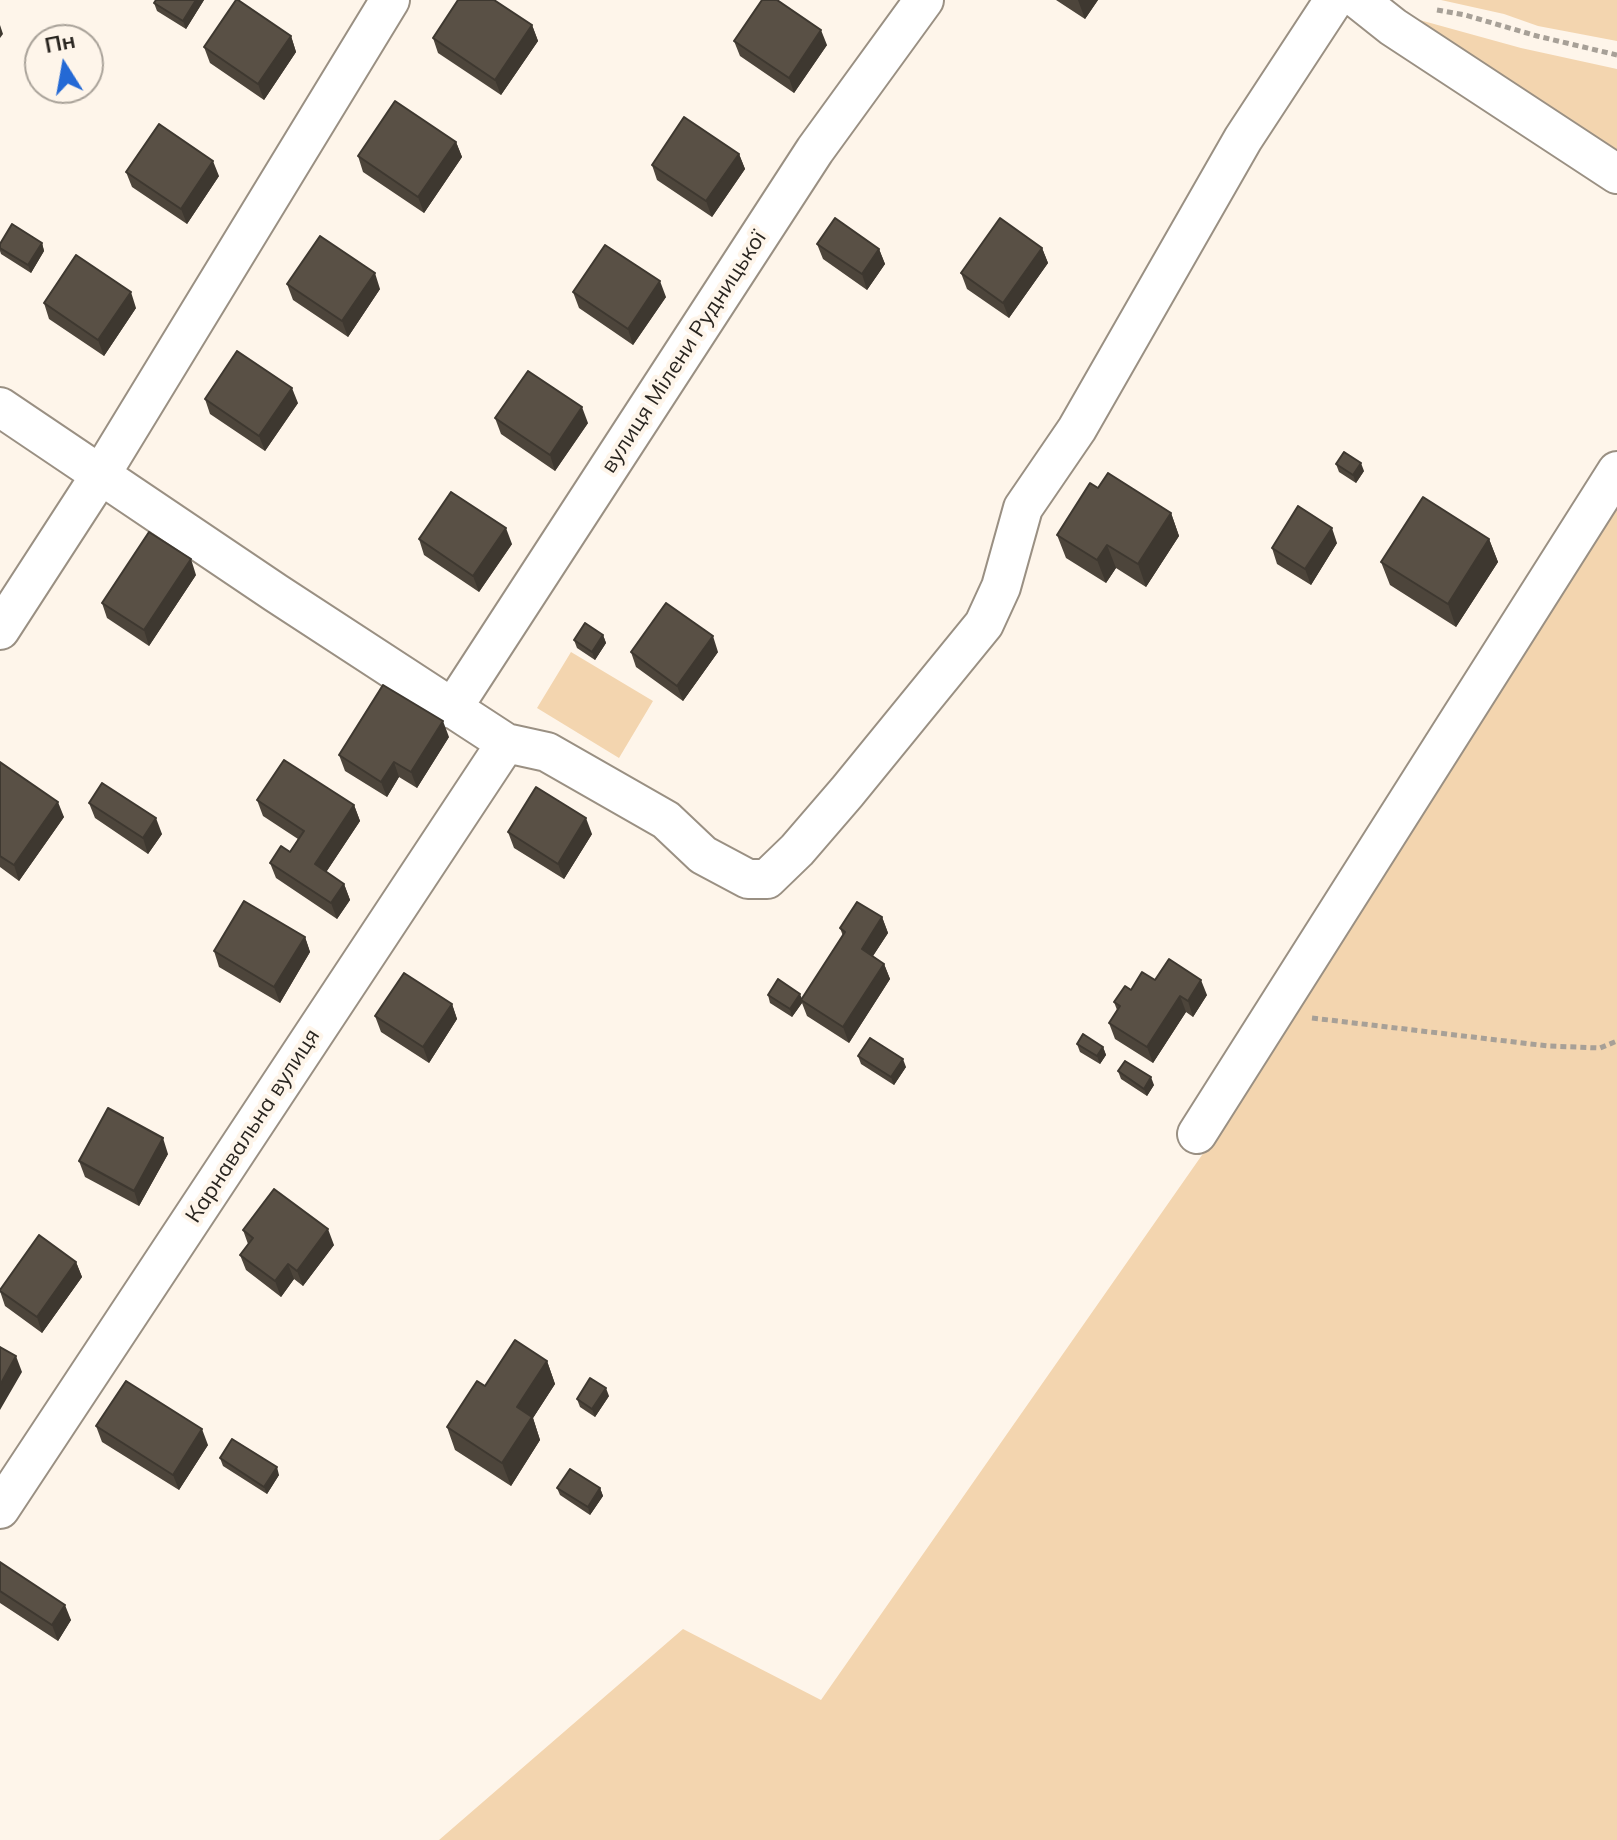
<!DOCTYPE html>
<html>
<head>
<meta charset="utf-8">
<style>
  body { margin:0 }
  #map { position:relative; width:1617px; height:1840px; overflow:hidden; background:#fef5ea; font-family:Mulish,sans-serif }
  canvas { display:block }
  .north { position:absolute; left:24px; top:24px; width:80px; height:80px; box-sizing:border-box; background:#fef5ea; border:2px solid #a9a299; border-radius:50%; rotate:349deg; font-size:22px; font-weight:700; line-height:32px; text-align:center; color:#292520 }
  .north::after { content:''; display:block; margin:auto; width:28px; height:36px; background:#2469d5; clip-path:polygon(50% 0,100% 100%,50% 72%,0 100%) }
</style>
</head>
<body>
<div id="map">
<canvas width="1617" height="1840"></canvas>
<div class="north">Пн</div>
</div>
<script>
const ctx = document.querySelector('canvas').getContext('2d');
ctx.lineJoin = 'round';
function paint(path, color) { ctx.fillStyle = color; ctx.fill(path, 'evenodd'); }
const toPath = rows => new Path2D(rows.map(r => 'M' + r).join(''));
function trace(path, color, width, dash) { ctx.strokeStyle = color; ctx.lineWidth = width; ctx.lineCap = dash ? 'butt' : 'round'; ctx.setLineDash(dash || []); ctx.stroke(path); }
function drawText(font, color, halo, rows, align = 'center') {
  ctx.font = font + ' Mulish,sans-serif'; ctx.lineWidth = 8; ctx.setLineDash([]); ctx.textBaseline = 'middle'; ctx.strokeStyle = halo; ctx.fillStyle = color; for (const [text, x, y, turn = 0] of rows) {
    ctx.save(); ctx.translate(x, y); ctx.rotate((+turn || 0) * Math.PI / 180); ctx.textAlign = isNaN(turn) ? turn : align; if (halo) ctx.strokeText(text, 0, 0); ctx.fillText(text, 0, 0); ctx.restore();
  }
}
paint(toPath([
  [1441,0,1617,0,1617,41,1538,26,1504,14],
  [1416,19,1521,48,1617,69,1617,150],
  [1617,496,1617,1840,439,1840,683,1629,821,1700,1216,1135],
  [571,652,653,701,619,758,537,708]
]), '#f3d5af');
const minor = toPath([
  [1359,0,1393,27,1617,174],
  [0,407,276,593,506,743,547,752,666,820,703,855,748,879,767,879,797,850,847,792,984,624,1001,587,1023,508,1077,429,1243,139,1334,0],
  [0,630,101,474,390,0],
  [452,709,815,150,924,0],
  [1197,1134,1617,471],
  [0,1509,506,743]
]);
trace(minor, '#9a9083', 42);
trace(toPath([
  [1437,10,1465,15,1537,36,1617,55],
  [1312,1018,1548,1046,1600,1048,1617,1041]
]), '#a7a097', 5, [6, 4]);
trace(minor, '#fff', 38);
paint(toPath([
  [204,0,186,29,157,11,154,3],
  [1056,0,1098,0,1085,19],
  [532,25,538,41,501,95,438,53,433,38],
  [291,36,296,52,264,100,210,63,204,47],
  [734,41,827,45,794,93,740,56],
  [456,142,462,157,424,213,363,172,358,156],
  [739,154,745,169,712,217,657,180,652,165],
  [126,172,219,176,187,224,132,187],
  [42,243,44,251,31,273,1,254,0,251,0,244],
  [817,244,879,249,885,264,867,290,823,259],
  [1042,248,1048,263,1009,318,967,289,961,273],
  [287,284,380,289,348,337,293,300],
  [573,292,666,297,633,345,579,308],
  [44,303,136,308,104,356,49,319],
  [205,399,298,403,265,451,210,414],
  [495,418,588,423,555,471,501,434],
  [1336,464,1364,471,1356,483,1339,472],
  [1098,488,1171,513,1179,536,1146,587,1116,568,1106,583,1066,558,1057,535],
  [419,539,512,544,479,592,424,555],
  [1489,539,1498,562,1456,627,1390,585,1381,562],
  [1337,543,1311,585,1277,564,1272,548],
  [196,575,149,646,107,618,102,603],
  [603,635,606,643,595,660,577,648,574,640],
  [631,652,718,652,683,701,636,667],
  [449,737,417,788,399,777,387,797,345,771,339,755],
  [0,762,64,817,19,881,0,867],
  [257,800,354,805,360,821,326,872,344,884,350,900,337,919,276,878,270,863,290,852,298,839,263,816],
  [89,803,162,834,148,854,95,818],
  [508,832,592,834,564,879,514,848],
  [882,917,888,933,873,956,884,964,890,979,849,1043,807,1016,802,1003,792,1017,770,1003,768,995,802,999,843,936,840,928],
  [305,937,310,952,280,1003,219,967,214,951],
  [1155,980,1207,995,1193,1017,1186,1012,1153,1063,1115,1039,1109,1023,1117,1010,1114,1002,1131,990],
  [452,1004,457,1019,429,1063,381,1032,375,1016],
  [1077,1044,1103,1047,1106,1055,1100,1064,1080,1052],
  [858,1056,906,1067,894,1085,861,1064],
  [1118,1071,1154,1085,1147,1096,1121,1079],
  [168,1154,139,1206,85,1177,79,1161],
  [243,1230,334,1245,303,1286,294,1279,281,1297,246,1270,240,1255,248,1244],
  [76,1262,82,1277,42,1333,5,1306,0,1291],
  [547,1361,555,1384,533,1418,540,1440,511,1486,455,1450,447,1427,485,1386],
  [609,1396,595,1417,580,1407,577,1399],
  [96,1426,208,1445,179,1490,102,1442],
  [220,1458,279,1475,267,1494,223,1466],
  [557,1488,600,1488,603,1496,590,1515,560,1495],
  [0,1562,71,1620,58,1641,0,1603]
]), '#4d453b');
paint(toPath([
  [196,0,204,0,186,29,183,21],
  [1078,0,1098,0,1085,19],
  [0,25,3,34,0,38],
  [532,25,538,41,501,95,495,80],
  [821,30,827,45,794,93,789,78],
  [291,36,296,52,264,100,258,84],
  [456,142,462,157,424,213,418,197],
  [739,154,745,169,712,217,706,201],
  [213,161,219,176,187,224,181,209],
  [42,243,44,251,31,273,28,265],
  [1042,248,1048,263,1009,318,1003,303],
  [879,249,885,264,867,290,862,274],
  [375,273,380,289,348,337,342,321],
  [660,281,666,297,633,345,628,329],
  [131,292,136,308,104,356,98,340],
  [292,388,298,403,265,451,259,436],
  [582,407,588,423,555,471,550,455],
  [1361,463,1364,471,1356,483,1353,475],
  [1171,513,1179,536,1146,587,1138,564],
  [506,528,512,544,479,592,473,576],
  [1332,528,1337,543,1311,585,1305,569],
  [1489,539,1498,562,1456,627,1448,604],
  [1107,545,1116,568,1106,583,1097,560],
  [191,559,196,575,149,646,144,630],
  [603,635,606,643,595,660,592,652],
  [713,636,718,652,683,701,677,686],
  [443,721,449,737,417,788,411,772],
  [394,762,399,777,387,797,381,782],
  [58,802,64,817,19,881,14,865],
  [354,805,360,821,321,880,315,864],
  [156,818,162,834,148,854,143,838],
  [586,818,592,834,564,879,558,864],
  [344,884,350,900,337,919,331,903],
  [882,917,888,933,867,965,862,949],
  [305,937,310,952,280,1003,274,987],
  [884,964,890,979,849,1043,843,1027],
  [1201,980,1207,995,1193,1017,1188,1001],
  [800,994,803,1001,801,1000,802,1003,792,1017,790,1009],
  [1180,996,1186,1012,1153,1063,1147,1047],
  [452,1004,457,1019,429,1063,423,1047],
  [1103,1047,1106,1055,1100,1064,1097,1056],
  [903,1059,906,1067,894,1085,891,1077],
  [1151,1077,1154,1085,1147,1096,1144,1089],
  [163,1138,168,1154,139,1206,134,1191],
  [328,1229,334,1245,303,1286,297,1271],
  [76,1262,82,1277,42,1333,37,1317],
  [288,1264,294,1279,281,1297,275,1281],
  [16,1356,22,1372,0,1410,0,1385],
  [547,1361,555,1384,533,1418,540,1440,511,1486,502,1463,517,1407],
  [606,1388,609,1396,595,1417,592,1409],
  [202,1429,208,1445,179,1490,173,1475],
  [277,1467,279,1475,267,1494,264,1487],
  [600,1488,603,1496,590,1515,588,1507],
  [65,1605,71,1620,58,1641,52,1625]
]), '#3e3830');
const building = toPath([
  [156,0,196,0,183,21,154,3,156,0],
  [236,0,238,0,291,36,258,84,204,47,236,0],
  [458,0,494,0,532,25,495,80,433,38,458,0],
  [762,0,777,0,821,30,789,78,734,41,762,0],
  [395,101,456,142,418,197,358,156,395,101],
  [684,117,739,154,706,201,652,165,684,117],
  [159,124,213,161,181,209,126,172,159,124],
  [835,218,879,249,862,274,817,244,835,218],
  [1000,218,1042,248,1003,303,961,273,1000,218],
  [12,224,42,243,28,265,0,248,0,244,12,224],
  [320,236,375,273,342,321,287,284,320,236],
  [605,245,660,281,628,329,573,292,605,245],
  [76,255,131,292,98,340,44,303,76,255],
  [237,351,292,388,259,436,205,399,237,351],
  [528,371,582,407,550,455,495,418,528,371],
  [1344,452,1361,463,1353,475,1336,464,1344,452],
  [1108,473,1171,513,1138,564,1107,545,1097,560,1057,535,1090,483,1098,488,1108,473],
  [451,492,506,528,473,576,419,539,451,492],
  [1423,497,1489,539,1448,604,1381,562,1423,497],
  [1298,506,1332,528,1305,569,1272,548,1298,506],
  [149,532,191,559,144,630,102,603,149,532],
  [666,603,713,636,677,686,631,652,666,603],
  [585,623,603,635,592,652,574,640,585,623],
  [383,685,443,721,411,772,394,762,381,782,339,755,383,685],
  [284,760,354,805,315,864,344,884,331,903,270,863,281,846,290,852,304,831,257,800,284,760],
  [0,762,58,802,14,865,0,856,0,762],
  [102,783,156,818,143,838,89,803,102,783],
  [536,787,586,818,558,864,508,832,536,787],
  [244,901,305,937,274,987,214,951,244,901],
  [857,902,882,917,862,949,884,964,843,1027,801,1000,845,932,840,928,857,902],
  [1169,959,1201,980,1188,1001,1180,996,1147,1047,1109,1023,1120,1006,1114,1002,1125,986,1131,990,1142,972,1155,980,1169,959],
  [404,973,452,1004,423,1047,375,1016,404,973],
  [778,979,800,994,790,1009,768,995,778,979],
  [1083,1034,1103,1047,1097,1056,1077,1044,1083,1034],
  [870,1038,903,1059,891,1077,858,1056,870,1038],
  [1125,1061,1151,1077,1144,1089,1118,1071,1125,1061],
  [108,1108,163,1138,134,1191,79,1161,108,1108],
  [274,1189,328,1229,297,1271,288,1264,275,1281,240,1255,253,1238,243,1230,274,1189],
  [39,1235,76,1262,37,1317,0,1291,0,1290,39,1235],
  [515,1340,547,1361,517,1407,532,1417,502,1463,447,1427,477,1381,485,1386,515,1340],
  [0,1347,16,1356,0,1385,0,1347],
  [590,1378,606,1388,592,1409,577,1399,590,1378],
  [126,1381,202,1429,173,1475,96,1426,126,1381],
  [232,1439,277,1467,264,1487,220,1458,232,1439],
  [570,1469,600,1488,588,1507,557,1488,570,1469],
  [0,1562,65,1605,52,1625,0,1591,0,1562]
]);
paint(building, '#595045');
trace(building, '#3e3830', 2);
drawText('22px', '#292520', '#fef5ea', [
  ["вулиця Мілени Рудницької",684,352,-57],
  ["Карнавальна вулиця",253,1126,-57]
]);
</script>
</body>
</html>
